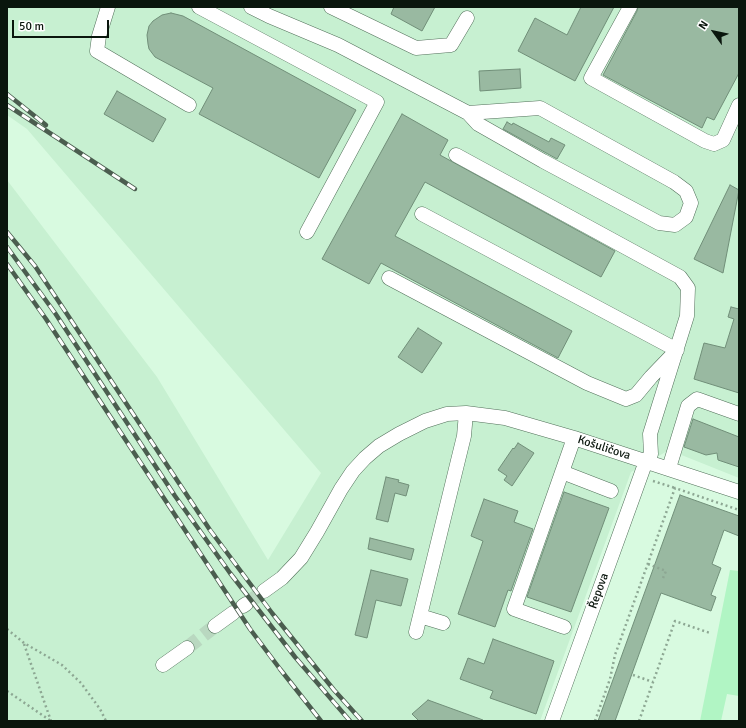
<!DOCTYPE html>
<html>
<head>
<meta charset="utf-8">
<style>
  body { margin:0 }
  #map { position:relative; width:746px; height:728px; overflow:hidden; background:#d8fae0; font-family:Signika,sans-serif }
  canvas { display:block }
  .frame { position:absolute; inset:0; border:8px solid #0a160d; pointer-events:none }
  .north { position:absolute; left:694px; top:12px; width:40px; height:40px; -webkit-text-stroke:3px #fff; paint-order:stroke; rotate:303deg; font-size:11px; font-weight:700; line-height:16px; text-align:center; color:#0a160d }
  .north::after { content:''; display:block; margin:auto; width:14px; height:18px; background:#0a160d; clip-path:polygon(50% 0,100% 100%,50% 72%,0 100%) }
  .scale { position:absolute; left:12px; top:20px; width:97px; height:18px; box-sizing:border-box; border:2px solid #0a160d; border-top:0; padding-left:5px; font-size:12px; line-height:14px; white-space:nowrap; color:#0a160d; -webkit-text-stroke:3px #fff; paint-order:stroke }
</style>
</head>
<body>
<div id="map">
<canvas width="746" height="728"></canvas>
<div class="frame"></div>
<div class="north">N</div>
<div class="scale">50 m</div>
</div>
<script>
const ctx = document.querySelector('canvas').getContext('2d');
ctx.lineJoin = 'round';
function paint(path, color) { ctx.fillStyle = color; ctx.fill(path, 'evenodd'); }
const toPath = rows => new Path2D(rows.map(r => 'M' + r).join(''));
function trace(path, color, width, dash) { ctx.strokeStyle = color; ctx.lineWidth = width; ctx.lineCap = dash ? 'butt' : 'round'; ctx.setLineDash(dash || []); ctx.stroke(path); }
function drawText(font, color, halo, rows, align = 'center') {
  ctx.font = font + ' Signika,sans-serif'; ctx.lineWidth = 3; ctx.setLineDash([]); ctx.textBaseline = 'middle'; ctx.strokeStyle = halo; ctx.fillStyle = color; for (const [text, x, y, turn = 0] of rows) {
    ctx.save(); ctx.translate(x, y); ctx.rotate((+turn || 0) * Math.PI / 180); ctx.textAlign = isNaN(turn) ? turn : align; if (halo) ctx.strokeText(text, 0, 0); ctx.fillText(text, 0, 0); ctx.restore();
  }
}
paint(toPath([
  [7,7,739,7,739,478,669,450,631,472,540,721,7,721,7,180,157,377,268,560,321,473,27,129,7,115]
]), '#c7f0d1');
paint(toPath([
  [730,570,739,571,739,696,727,694,721,721,700,721]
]), '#b1f5c4');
const building = toPath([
  [394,7,435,7,422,31,391,14,394,7],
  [581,7,614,7,575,81,518,51,535,18,567,35,581,7],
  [638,7,739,7,739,73,714,120,707,117,702,128,603,75,637,11,638,7],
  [171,13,183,16,356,110,319,178,199,114,213,88,155,57,149,49,148,44,147,35,149,26,153,21,162,15,171,13],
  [520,69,521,88,480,91,479,71,520,69],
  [117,91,166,119,153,142,104,114,117,91],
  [402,114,448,140,440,155,615,251,601,277,425,182,395,236,572,331,558,358,381,263,369,284,322,259,402,114],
  [507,122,512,125,513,123,549,142,551,138,565,145,557,159,503,129,507,122],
  [730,185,739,190,723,273,694,259,730,185],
  [731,307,739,309,739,393,694,379,704,343,725,348,734,319,728,317,731,307],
  [418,328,442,343,422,373,398,357,418,328],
  [693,419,739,437,739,467,718,460,717,453,706,455,684,447,693,419],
  [518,443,534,453,512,486,504,480,507,476,498,470,513,448,514,449,518,443],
  [386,477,399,480,398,482,409,485,406,496,395,493,388,522,376,519,386,477],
  [564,492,609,508,571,612,527,597,564,492],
  [680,495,739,516,739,536,724,530,712,564,721,568,711,595,716,597,711,611,661,593,615,721,598,721,680,495],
  [484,499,518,511,514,522,533,529,511,591,508,590,495,627,458,614,483,541,471,536,484,499],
  [370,538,414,549,411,560,368,549,370,538],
  [371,570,408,579,401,606,376,600,367,638,355,635,371,570],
  [493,639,554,661,536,714,490,698,493,691,460,679,468,658,484,664,493,639],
  [428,700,483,720,483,721,419,721,412,714,428,700]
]);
paint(building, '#99b9a1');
trace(building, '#718f79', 1);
trace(toPath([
  [246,604,264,591],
  [187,648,215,626]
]), '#b9d8c0', 14, [14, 7]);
const minor = toPath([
  [108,7,99,36,97,51,189,105],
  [199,7,377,102,307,232],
  [251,7,269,16,338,45,468,113,478,124,543,161,659,223,675,225,686,217,691,203,686,191,674,182,540,108,468,113],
  [331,7,416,48,451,45,467,18],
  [630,7,591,78,705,141,714,144,723,140,739,105],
  [456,155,680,277,688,288,687,316,650,434,651,454,646,461,632,500,552,721],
  [389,278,587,383,626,399,636,395,651,377,677,350,422,214],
  [669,468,688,406,697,399,739,414],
  [562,472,611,491],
  [264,591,282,578,301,558,317,532,341,489,353,471,365,458,379,446,399,434,425,421,447,414,466,413,505,418,574,438,739,492],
  [243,606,246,604],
  [420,616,443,623],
  [215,626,233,613],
  [564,627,514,609,574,438],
  [416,632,464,436,466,413],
  [163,665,187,648]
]);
trace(minor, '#53715b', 15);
trace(toPath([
  [653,481,675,488],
  [648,564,666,571,663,578],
  [7,629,24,643,62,665,81,683,100,709,106,721],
  [24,644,51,721],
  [633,675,653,682],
  [7,691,51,721],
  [595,721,610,679,615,655,675,488,739,510],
  [639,721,675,621,710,633]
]), '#8da793', 2.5, [2, 3]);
trace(minor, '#fff', 14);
const rail = toPath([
  [7,94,46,125],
  [7,105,135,189],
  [7,232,35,266,63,308,210,530,272,613,334,690,362,721],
  [7,247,55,313,175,496,230,573,295,657,350,721],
  [7,264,46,319,250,629,280,669,321,721]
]);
trace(rail, '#4b5d4f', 4.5);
trace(rail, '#fff', 3, [9]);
drawText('12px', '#0a160d', '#fff', [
  ["Košuličova",604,448,18],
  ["Řepova",599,591,-70]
]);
</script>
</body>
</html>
